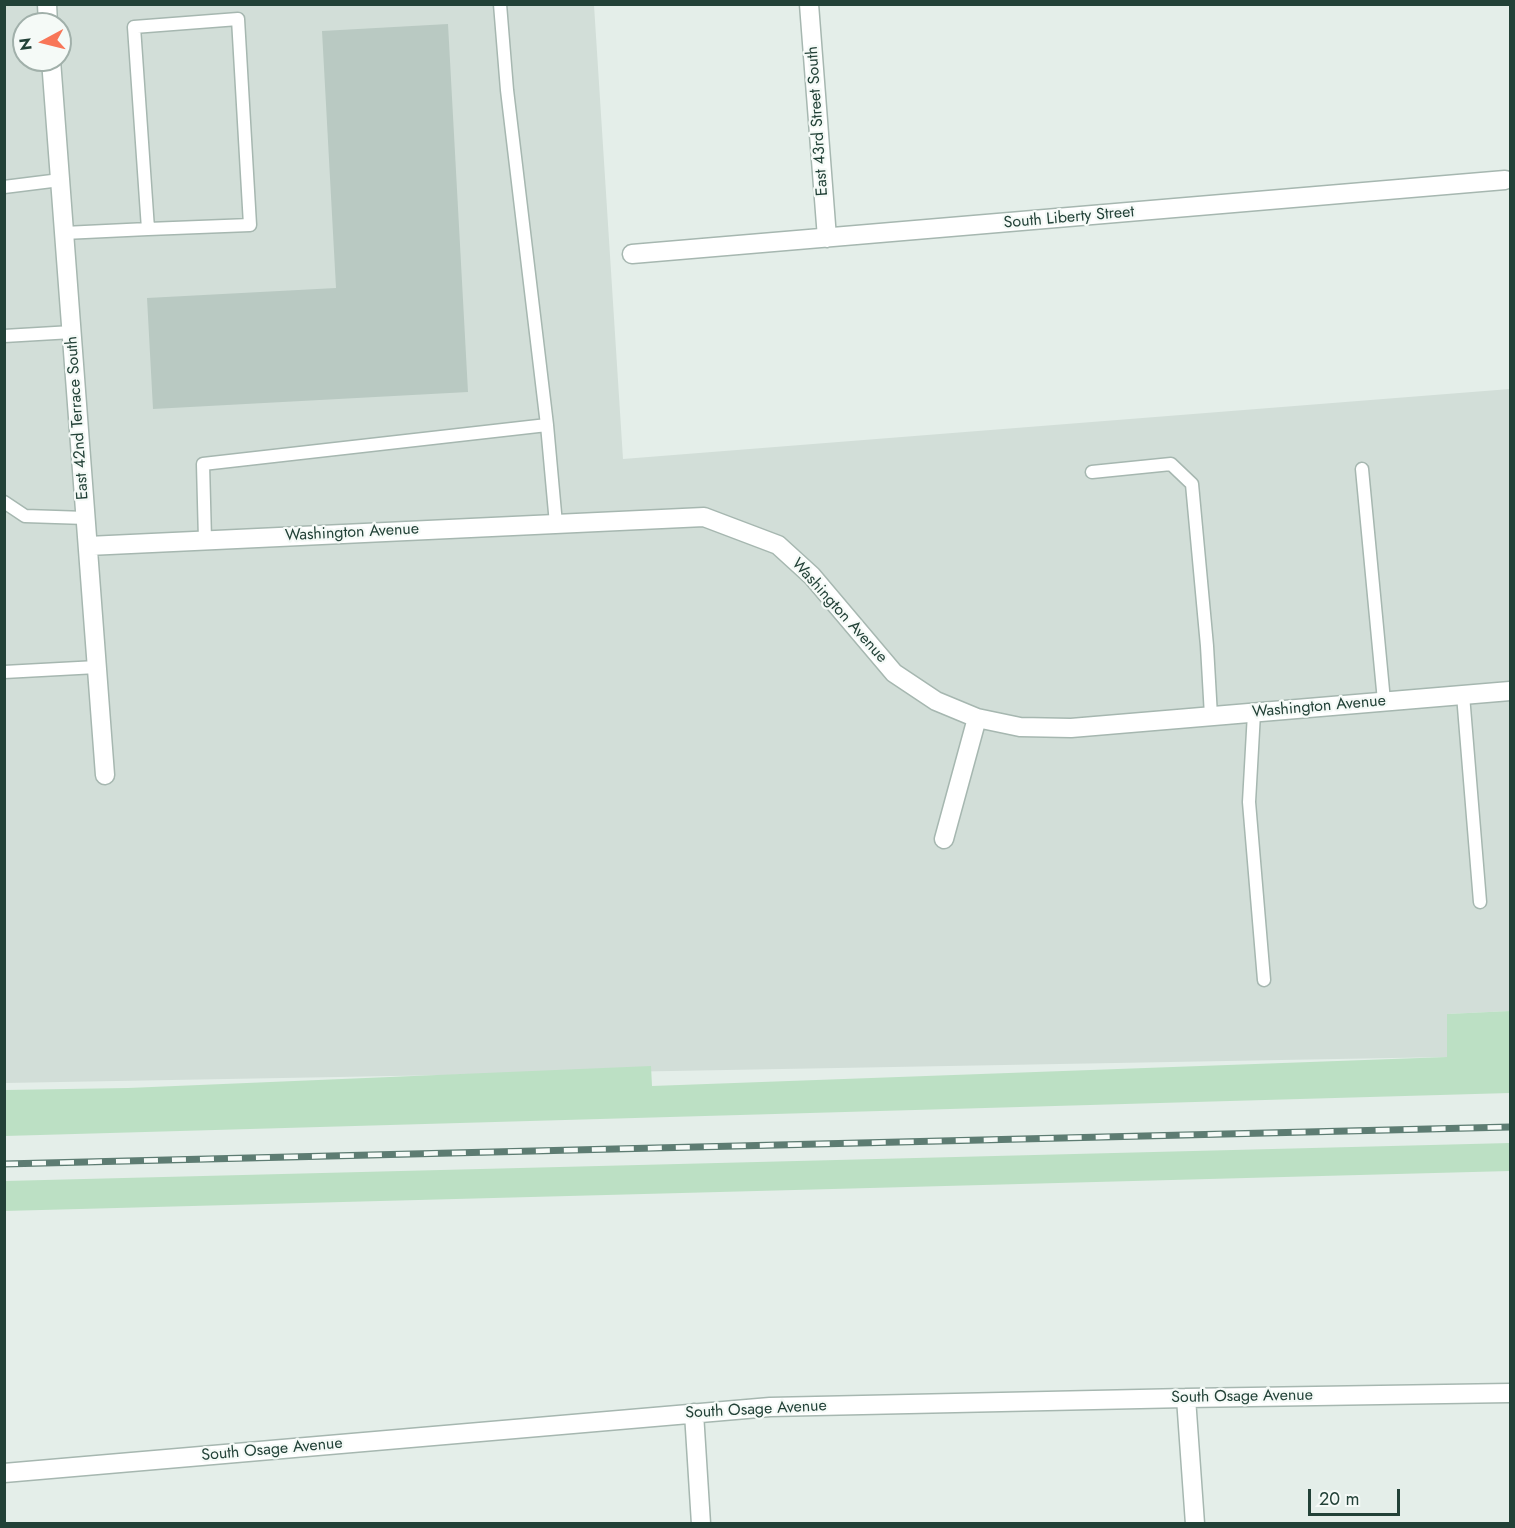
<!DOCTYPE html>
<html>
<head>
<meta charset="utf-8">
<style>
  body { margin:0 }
  #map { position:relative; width:1515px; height:1528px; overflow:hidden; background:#e4eee9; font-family:Jost,sans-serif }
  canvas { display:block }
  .frame { position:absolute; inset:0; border:6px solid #224137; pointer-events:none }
  .north { position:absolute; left:12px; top:12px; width:60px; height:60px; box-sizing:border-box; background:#f5faf7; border:2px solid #a1b0aa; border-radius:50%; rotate:263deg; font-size:16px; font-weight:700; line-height:24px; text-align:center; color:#224137 }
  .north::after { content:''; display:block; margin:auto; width:21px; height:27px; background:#f87658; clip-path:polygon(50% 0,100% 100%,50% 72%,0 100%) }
  .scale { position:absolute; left:1308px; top:1489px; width:92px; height:27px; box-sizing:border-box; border:3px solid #224137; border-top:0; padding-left:8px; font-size:18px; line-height:21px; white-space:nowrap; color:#224137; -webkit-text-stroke:4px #f5faf7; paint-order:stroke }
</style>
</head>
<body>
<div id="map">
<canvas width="1515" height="1528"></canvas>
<div class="frame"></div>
<div class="north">N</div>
<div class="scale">20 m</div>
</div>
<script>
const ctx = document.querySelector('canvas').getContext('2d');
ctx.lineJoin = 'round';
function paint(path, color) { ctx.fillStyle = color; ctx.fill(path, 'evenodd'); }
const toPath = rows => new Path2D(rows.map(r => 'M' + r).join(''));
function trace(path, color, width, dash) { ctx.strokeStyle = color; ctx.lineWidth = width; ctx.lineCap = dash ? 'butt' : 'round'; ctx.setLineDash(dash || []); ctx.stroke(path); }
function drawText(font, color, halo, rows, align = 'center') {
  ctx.font = font + ' Jost,sans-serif'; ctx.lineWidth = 4.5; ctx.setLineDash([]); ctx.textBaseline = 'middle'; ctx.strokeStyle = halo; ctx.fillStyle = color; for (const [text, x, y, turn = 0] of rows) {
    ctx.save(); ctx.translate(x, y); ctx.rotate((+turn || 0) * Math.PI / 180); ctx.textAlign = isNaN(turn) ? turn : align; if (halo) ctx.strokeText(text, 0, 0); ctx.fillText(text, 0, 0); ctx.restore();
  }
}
paint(toPath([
  [4,5,594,5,623,459,1510,389,1510,1011,1447,1014,1448,1057,5,1083],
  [24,24,60,24,60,60,24,60]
]), '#d2ded8');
paint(toPath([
  [1510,1011,1510,1093,5,1136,5,1090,128,1088,651,1066,652,1086,1447,1057,1447,1014],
  [1510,1143,1510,1171,4,1211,5,1181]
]), '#bce0c4');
paint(toPath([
  [448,24,468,392,153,409,147,298,336,288,322,31]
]), '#b9c9c2');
const service = toPath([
  [500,4,507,90,547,425,556,524],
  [4,187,60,180],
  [64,233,148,229,134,27,238,19,250,225,148,229],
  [4,336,72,332],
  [1362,469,1384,701],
  [1092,472,1171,464,1192,484,1207,646,1211,716],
  [4,502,25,516,86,518],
  [205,540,203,464,547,425],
  [4,672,97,667],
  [1463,695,1480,902],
  [1254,713,1249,802,1264,980]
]);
const minor = toPath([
  [47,4,48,24],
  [809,4,827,238],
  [51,60,105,775],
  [632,254,1505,180],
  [88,546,704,517,778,545,812,576,894,673,936,701,977,718,1020,727,1071,728,1510,691],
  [944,839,977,718],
  [1186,1398,1195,1524],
  [694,1413,701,1524],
  [4,1473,770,1407,1186,1398,1510,1393]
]);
trace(service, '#a6b7b0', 15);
trace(minor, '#a6b7b0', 21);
trace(service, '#fff', 12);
trace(minor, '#fff', 18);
const rail = toPath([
  [4,1164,1510,1127]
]);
trace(rail, '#5d7c72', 7);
trace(rail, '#f5faf7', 4.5, [14]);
drawText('16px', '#224137', '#f5faf7', [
  ["East 43rd Street South",818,121,-94],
  ["South Liberty Street",1069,218,-5],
  ["East 42nd Terrace South",78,418,-94],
  ["Washington Avenue",352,533,-3],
  ["Washington Avenue",839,611,48],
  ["Washington Avenue",1319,707,-5],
  ["South Osage Avenue",1242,1397,-1],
  ["South Osage Avenue",756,1410,-3],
  ["South Osage Avenue",272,1450,-5]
]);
</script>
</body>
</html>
